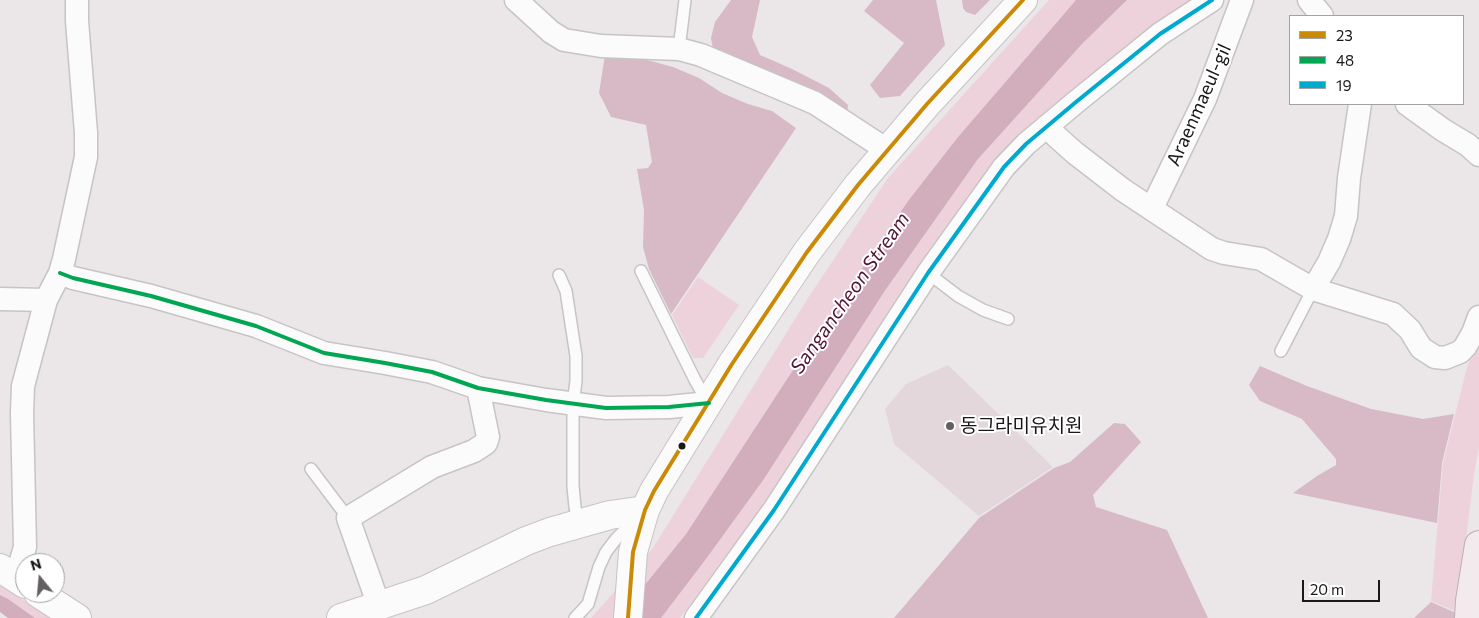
<!DOCTYPE html>
<html>
<head>
<meta charset="utf-8">
<style>
  body { margin:0 }
  #map { position:relative; width:1479px; height:618px; overflow:hidden; background:#ebe6e8; font-family:Commissioner,sans-serif }
  canvas { display:block }
  .legend { position:absolute; left:1289px; top:15px; width:175px; height:90px; box-sizing:border-box; background:#fff; border:1px solid #a4a3a3; margin:0; padding:6px 9px; list-style:none; font-size:15px; color:#1b1819 }
  .legend li { display:flex; align-items:center; gap:10px; height:25px }
  .legend b { width:25px; border:1px solid #a4a3a3 }
  .north { position:absolute; left:15px; top:553px; width:50px; height:50px; box-sizing:border-box; background:#fff; border:1px solid #a4a3a3; border-radius:50%; rotate:343deg; font-size:14px; font-weight:700; line-height:20px; text-align:center; color:#1b1819 }
  .north::after { content:''; display:block; margin:auto; width:18px; height:22px; background:#646061; clip-path:polygon(50% 0,100% 100%,50% 72%,0 100%) }
  .scale { position:absolute; left:1302px; top:580px; width:78px; height:22px; box-sizing:border-box; border:2px solid #1b1819; border-top:0; padding-left:6px; font-size:15px; line-height:18px; white-space:nowrap; color:#1b1819; -webkit-text-stroke:4px #fff; paint-order:stroke }
</style>
</head>
<body>
<div id="map">
<canvas width="1479" height="618"></canvas>
<ul class="legend">
<li><b style="height:6px;background:#cb8a05"></b>23</li>
<li><b style="height:6px;background:#00a651"></b>48</li>
<li><b style="height:6px;background:#00a9ce"></b>19</li>
</ul>
<div class="north">N</div>
<div class="scale">20 m</div>
</div>
<script>
const ctx = document.querySelector('canvas').getContext('2d');
ctx.lineJoin = 'round';
function paint(path, color) { ctx.fillStyle = color; ctx.fill(path, 'evenodd'); }
const toPath = rows => new Path2D(rows.map(r => 'M' + r).join(''));
function trace(path, color, width, dash) { ctx.strokeStyle = color; ctx.lineWidth = width; ctx.lineCap = dash ? 'butt' : 'round'; ctx.setLineDash(dash || []); ctx.stroke(path); }
function drawText(font, color, halo, rows, align = 'center') {
  ctx.font = font + ' Commissioner,"Noto Sans KR",sans-serif'; ctx.lineWidth = 4; ctx.setLineDash([]); ctx.textBaseline = 'middle'; ctx.strokeStyle = halo; ctx.fillStyle = color; for (const [text, x, y, turn = 0] of rows) {
    ctx.save(); ctx.translate(x, y); ctx.rotate((+turn || 0) * Math.PI / 180); ctx.textAlign = isNaN(turn) ? turn : align; if (halo) ctx.strokeText(text, 0, 0); ctx.fillText(text, 0, 0); ctx.restore();
  }
}
paint(toPath([
  [948,365,1053,467,979,516,894,444,885,409,906,384]
]), '#e3d7dc');
paint(toPath([
  [1049,0,1076,0,958,137,908,201,791,373,686,534,618,618,591,618,653,548,808,298,888,178],
  [1127,0,1193,0,988,177,887,314,765,503,680,618,661,618,706,559,764,479,884,292,978,159,1082,44],
  [698,277,739,305,703,358,693,358,672,315],
  [1479,335,1479,447,1474,474,1457,612,1431,601,1443,463,1466,371],
  [0,585,51,618,35,618,0,595]
]), '#edd2dc');
paint(toPath([
  [731,0,760,0,752,37,760,55,792,69,829,88,848,105,847,114,713,49,711,38,715,22],
  [873,0,936,0,945,45,900,96,880,98,870,85,904,43,864,11],
  [962,0,990,0,975,15,966,12,963,8],
  [605,55,640,58,673,67,699,78,722,93,748,104,772,111,796,128,671,314,649,269,643,247,644,210,637,169,648,168,652,162,646,125,611,117,599,93],
  [1260,366,1307,386,1371,409,1423,419,1454,414,1442,463,1437,523,1293,493,1317,476,1336,465,1336,459,1302,419,1260,401,1249,385],
  [1114,423,1125,424,1141,442,1093,495,1096,507,1167,530,1208,618,894,618,979,518,1054,468,1070,462],
  [1431,602,1456,613,1456,618,1414,618]
]), '#d8bac6');
paint(toPath([
  [1076,0,1127,0,1082,44,978,159,884,292,764,479,706,559,661,618,618,618,686,534,791,373,908,201,958,137],
  [0,595,8,599,35,618,8,618,0,612]
]), '#d2adbc');
const service = toPath([
  [679,49,685,0],
  [641,271,695,380,708,403],
  [928,273,958,296,983,310,1008,319],
  [559,275,566,291,576,356,576,381,573,404,573,486,575,507,579,523],
  [1281,351,1313,289],
  [311,469,348,518],
  [575,618,588,604,599,567,606,552,616,539,635,520]
]);
const minor = toPath([
  [516,0,551,32,564,40,601,46,679,49,701,55,815,103,887,150],
  [1309,0,1322,16],
  [1407,104,1443,130,1468,145,1479,155],
  [1047,126,1057,137,1075,153,1123,190,1212,249,1224,253,1261,259,1313,289,1393,314,1410,330,1421,348,1435,357,1445,358,1460,352,1465,347,1473,333,1479,317],
  [1152,208,1205,99,1242,0],
  [60,273,73,278,151,296,256,326,324,353,385,363,432,372,478,388,546,400,606,408,669,407,709,403],
  [1313,289,1329,262,1339,239,1346,216,1349,178,1360,104],
  [0,299,46,300],
  [16,578,25,547,22,413,23,386,46,300,60,273,64,259,86,157,86,133,77,21,77,0],
  [379,606,348,518,432,467,474,451,486,443,488,437,478,388],
  [696,618,774,510,928,273,1004,167,1026,144,1076,102,1160,34,1212,0]
]);
const tertiary = toPath([
  [0,568,25,584],
  [38,593,77,618],
  [341,618,426,590,526,541,550,532,610,515,645,510],
  [628,618,633,552,645,510,654,491,732,364,807,252,858,185,927,104,1023,0]
]);
const trunk = toPath([
  [1469,618,1470,601,1479,545]
]);
trace(service, '#c7c4c5', 14);
trace(minor, '#c7c4c5', 25);
trace(tertiary, '#c7c4c5', 30);
trace(trunk, '#bcb0b5', 30);
trace(service, '#fcfbfc', 11);
trace(minor, '#fcfbfc', 22);
trace(tertiary, '#fcfbfc', 28);
trace(trunk, '#f2eaed', 28);
trace(toPath([
  [628,618,633,552,645,510,654,491,732,364,807,252,858,185,927,104,1023,0]
]), '#cb8a05', 4);
trace(toPath([
  [60,273,73,278,151,296,256,326,324,353,385,363,432,372,478,388,546,400,606,408,669,407,709,403]
]), '#00a651', 4);
trace(toPath([
  [696,618,774,510,928,273,1004,167,1026,144,1076,102,1160,34,1212,0]
]), '#00a9ce', 4);
for (const [x, y, r, color] of [
  [950,426,5,"#646061"],
  [682,446,4.5,"#1b1819"]
]) { const dot = new Path2D(); dot.arc(x, y, r, 0, 2 * Math.PI); ctx.fillStyle = color; ctx.fill(dot); trace(dot, '#fff', 2); }
drawText('19px', '#1b1819', '#fff', [
  ["Araenmaeul-gil",1199,105,-66]
]);
drawText('19px', '#1b1819', '#fff', [
  ["동그라미유치원",960,426]
], 'left');
drawText('italic 20px', '#521534', '#fff', [
  ["Sangancheon Stream",850,293,-55]
]);
</script>
</body>
</html>
